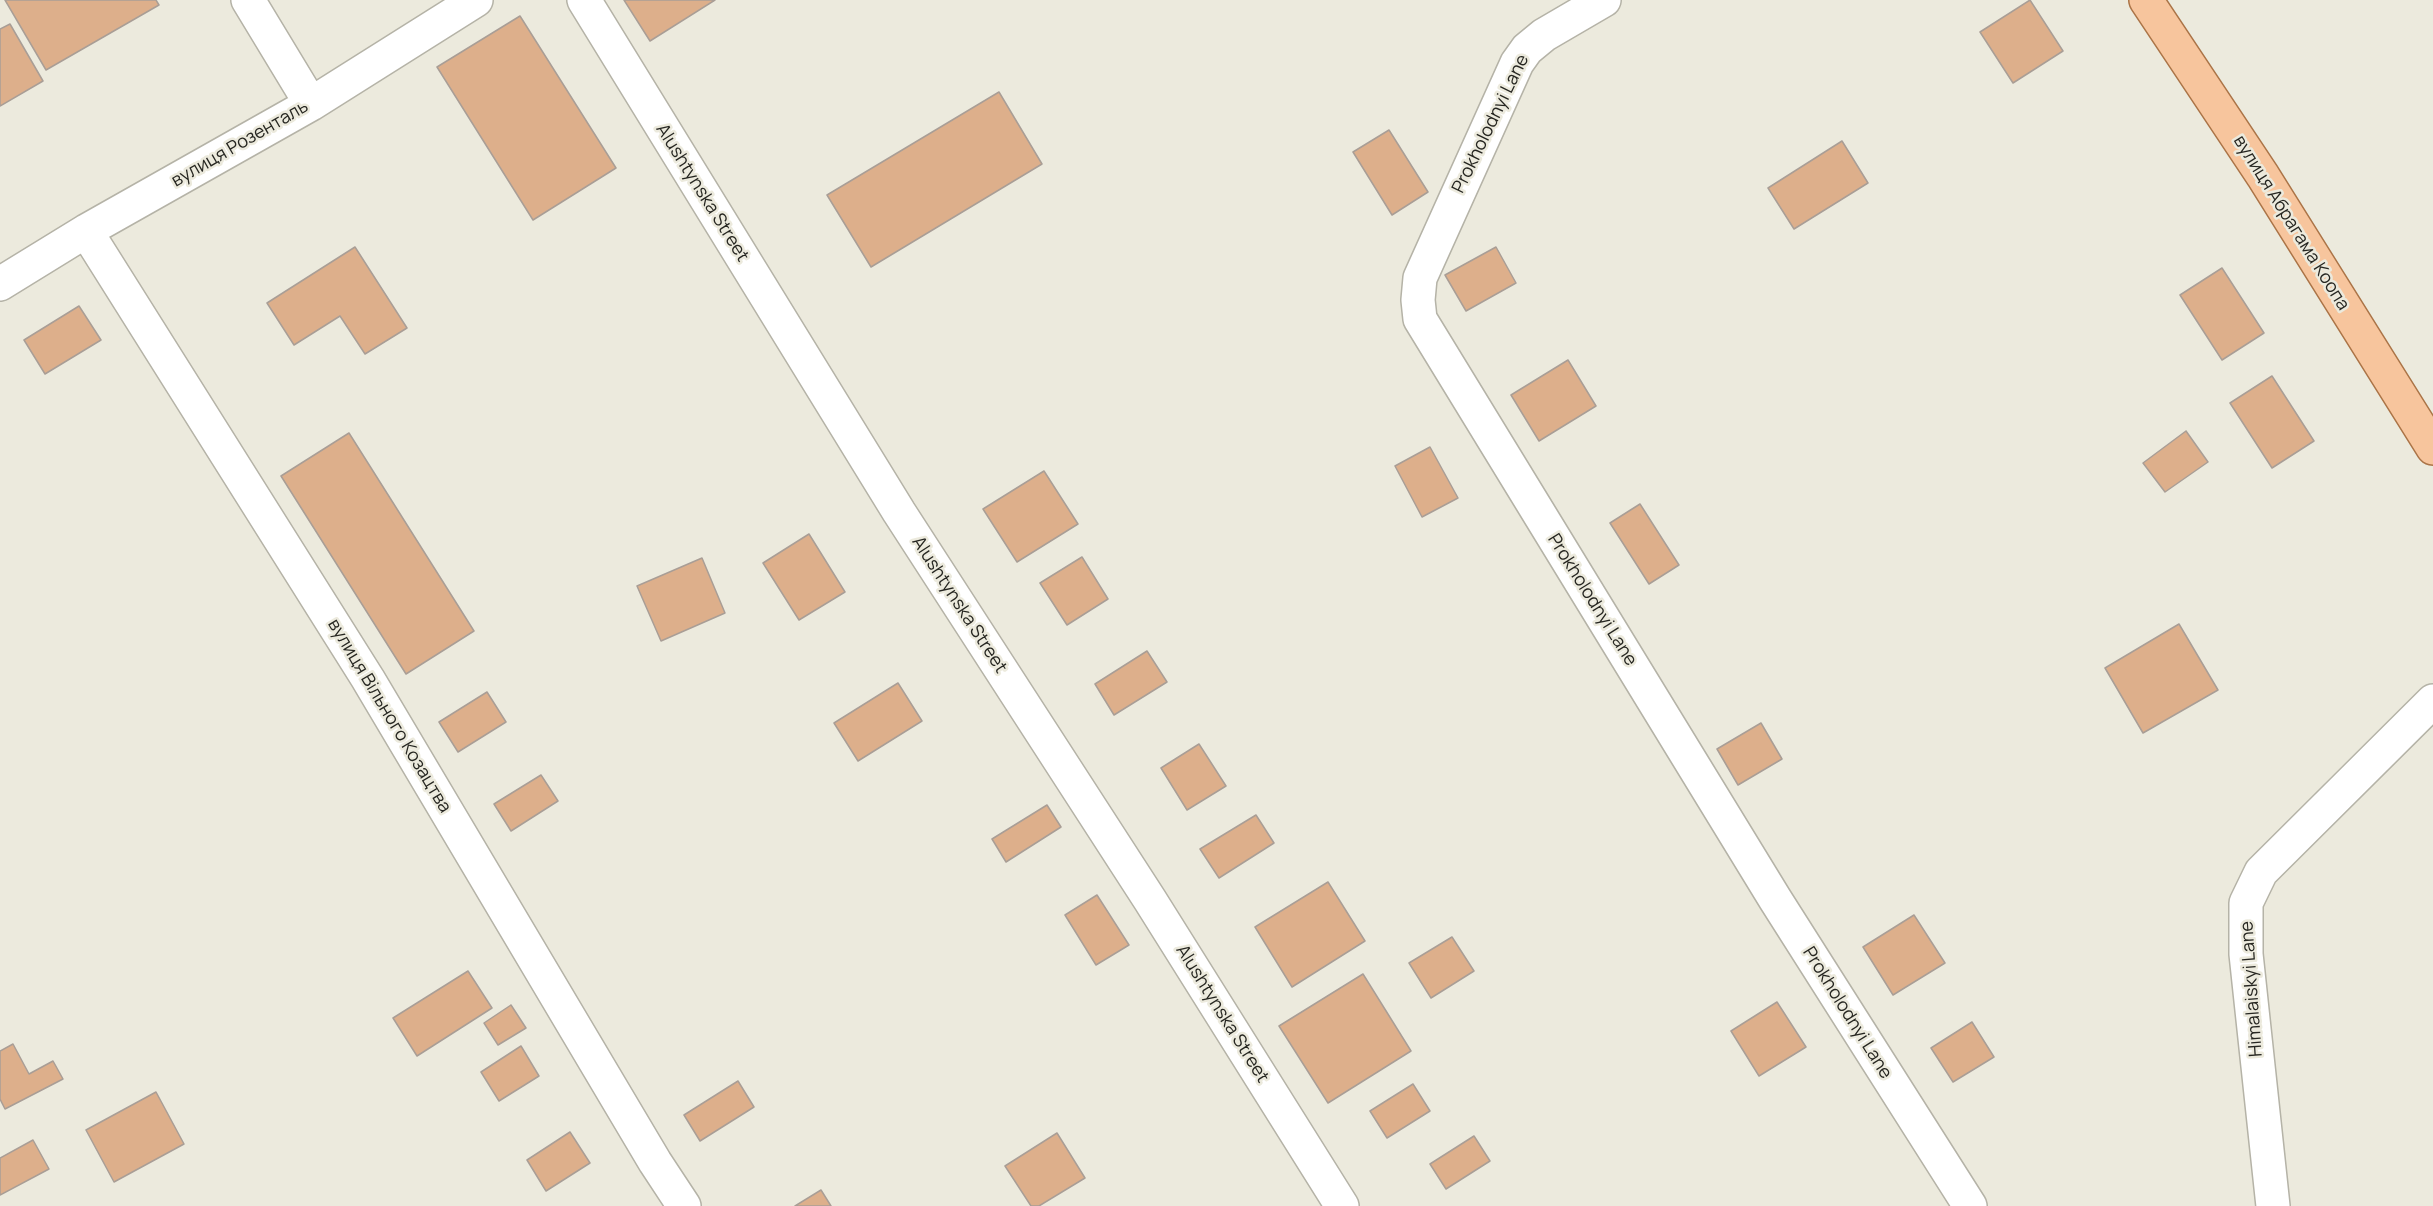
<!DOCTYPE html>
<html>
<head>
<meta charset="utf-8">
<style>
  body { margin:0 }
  canvas { display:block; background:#eceadd }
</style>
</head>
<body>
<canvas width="2433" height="1206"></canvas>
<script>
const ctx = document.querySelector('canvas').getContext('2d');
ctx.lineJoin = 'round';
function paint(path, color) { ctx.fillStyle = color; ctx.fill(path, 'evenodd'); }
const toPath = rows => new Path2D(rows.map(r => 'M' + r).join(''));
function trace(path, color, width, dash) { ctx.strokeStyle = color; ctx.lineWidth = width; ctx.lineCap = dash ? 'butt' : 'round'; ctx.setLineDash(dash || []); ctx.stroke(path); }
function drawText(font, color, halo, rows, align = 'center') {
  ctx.font = font + ' Manrope,sans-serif'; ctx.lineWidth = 5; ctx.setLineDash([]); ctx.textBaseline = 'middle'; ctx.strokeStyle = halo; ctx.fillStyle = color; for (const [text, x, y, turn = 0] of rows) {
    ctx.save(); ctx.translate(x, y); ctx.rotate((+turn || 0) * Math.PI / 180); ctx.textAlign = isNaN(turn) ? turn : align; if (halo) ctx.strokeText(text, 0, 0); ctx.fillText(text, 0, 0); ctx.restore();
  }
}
const building = toPath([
  [5,0,156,0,159,5,46,70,5,0],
  [624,0,715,0,650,41,624,0],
  [2030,0,2063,51,2013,83,1980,32,2030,0],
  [520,16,616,168,533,220,437,67,520,16],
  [10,24,43,81,0,106,0,29,10,24],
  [999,92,1042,164,871,267,827,195,999,92],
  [1389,130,1428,192,1392,215,1353,152,1389,130],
  [1842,141,1868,183,1794,229,1768,188,1842,141],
  [355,247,407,328,365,354,340,316,294,345,267,303,355,247],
  [1496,247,1516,283,1466,311,1445,275,1496,247],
  [2222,268,2264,333,2222,360,2180,295,2222,268],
  [79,306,101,340,45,374,24,340,79,306],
  [1568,360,1596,406,1539,441,1511,395,1568,360],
  [2272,376,2314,441,2272,468,2230,403,2272,376],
  [2186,431,2208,462,2165,492,2143,463,2186,431],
  [349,433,474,631,406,674,281,476,349,433],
  [1430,447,1458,498,1422,517,1395,466,1430,447],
  [1044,471,1078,524,1017,562,983,509,1044,471],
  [1640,504,1679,565,1649,584,1610,523,1640,504],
  [809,534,845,592,799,620,763,563,809,534],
  [1082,557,1108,599,1067,625,1040,583,1082,557],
  [702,558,725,613,661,641,637,586,702,558],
  [2179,624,2218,690,2143,733,2105,668,2179,624],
  [1147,651,1167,682,1114,715,1095,684,1147,651],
  [898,683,922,721,858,761,834,723,898,683],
  [487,692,506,722,458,752,439,722,487,692],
  [1761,723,1782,759,1738,785,1717,749,1761,723],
  [1199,744,1226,786,1187,810,1161,768,1199,744],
  [541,775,558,801,511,831,494,804,541,775],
  [1047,805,1061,827,1006,862,992,839,1047,805],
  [1256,815,1274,843,1219,878,1200,849,1256,815],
  [1328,882,1365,941,1292,987,1255,927,1328,882],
  [1097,895,1129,945,1096,965,1065,915,1097,895],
  [1914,915,1945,963,1893,995,1863,947,1914,915],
  [1452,937,1474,971,1431,998,1409,963,1452,937],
  [468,971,492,1008,417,1056,393,1018,468,971],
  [1363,974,1411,1051,1328,1103,1279,1026,1363,974],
  [1777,1002,1806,1047,1759,1076,1731,1031,1777,1002],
  [511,1005,526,1028,498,1045,484,1023,511,1005],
  [1972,1022,1994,1057,1953,1082,1931,1048,1972,1022],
  [13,1044,29,1074,53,1061,63,1079,5,1109,0,1099,0,1051,13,1044],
  [521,1046,539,1076,499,1101,481,1072,521,1046],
  [738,1081,754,1107,700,1141,684,1115,738,1081],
  [1413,1084,1430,1111,1387,1138,1370,1111,1413,1084],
  [156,1092,184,1144,114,1182,86,1130,156,1092],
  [570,1132,590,1163,546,1191,527,1160,570,1132],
  [1057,1133,1085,1178,1039,1206,1031,1206,1005,1166,1057,1133],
  [1474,1136,1490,1161,1446,1189,1430,1164,1474,1136],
  [33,1140,49,1169,0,1195,0,1158,33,1140],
  [821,1190,831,1206,795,1206,821,1190]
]);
paint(building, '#ddaf8b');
trace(building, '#a99e96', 1.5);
const minor = toPath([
  [248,0,311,104],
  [584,0,899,512,1150,900,1342,1206],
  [1604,0,1544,35,1527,49,1517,63,1420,278,1418,300,1420,319,1775,899,1970,1206],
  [86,231,368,679,655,1162,684,1206],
  [0,284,86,231,311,104,476,0],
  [2273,1206,2246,954,2246,903,2261,872,2433,701]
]);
const major = toPath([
  [2146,0,2263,176,2433,448]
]);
trace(minor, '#b5b3a7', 36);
trace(major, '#ab7447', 36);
trace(minor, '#fff', 33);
trace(major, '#f7c59d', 33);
drawText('18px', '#262621', '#eceadd', [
  ["Prokholodnyi Lane",1491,124,-64],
  ["вулиця Розенталь",240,144,-30],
  ["Alushtynska Street",702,193,58],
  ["вулиця Абрагама Коопа",2291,223,58],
  ["Prokholodnyi Lane",1592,600,58],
  ["Alushtynska Street",959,605,57],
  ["вулиця Вільного Козацтва",389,716,59],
  ["Himalaiskyi Lane",2252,989,-94],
  ["Prokholodnyi Lane",1847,1013,58],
  ["Alushtynska Street",1222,1014,58]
]);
</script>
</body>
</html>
